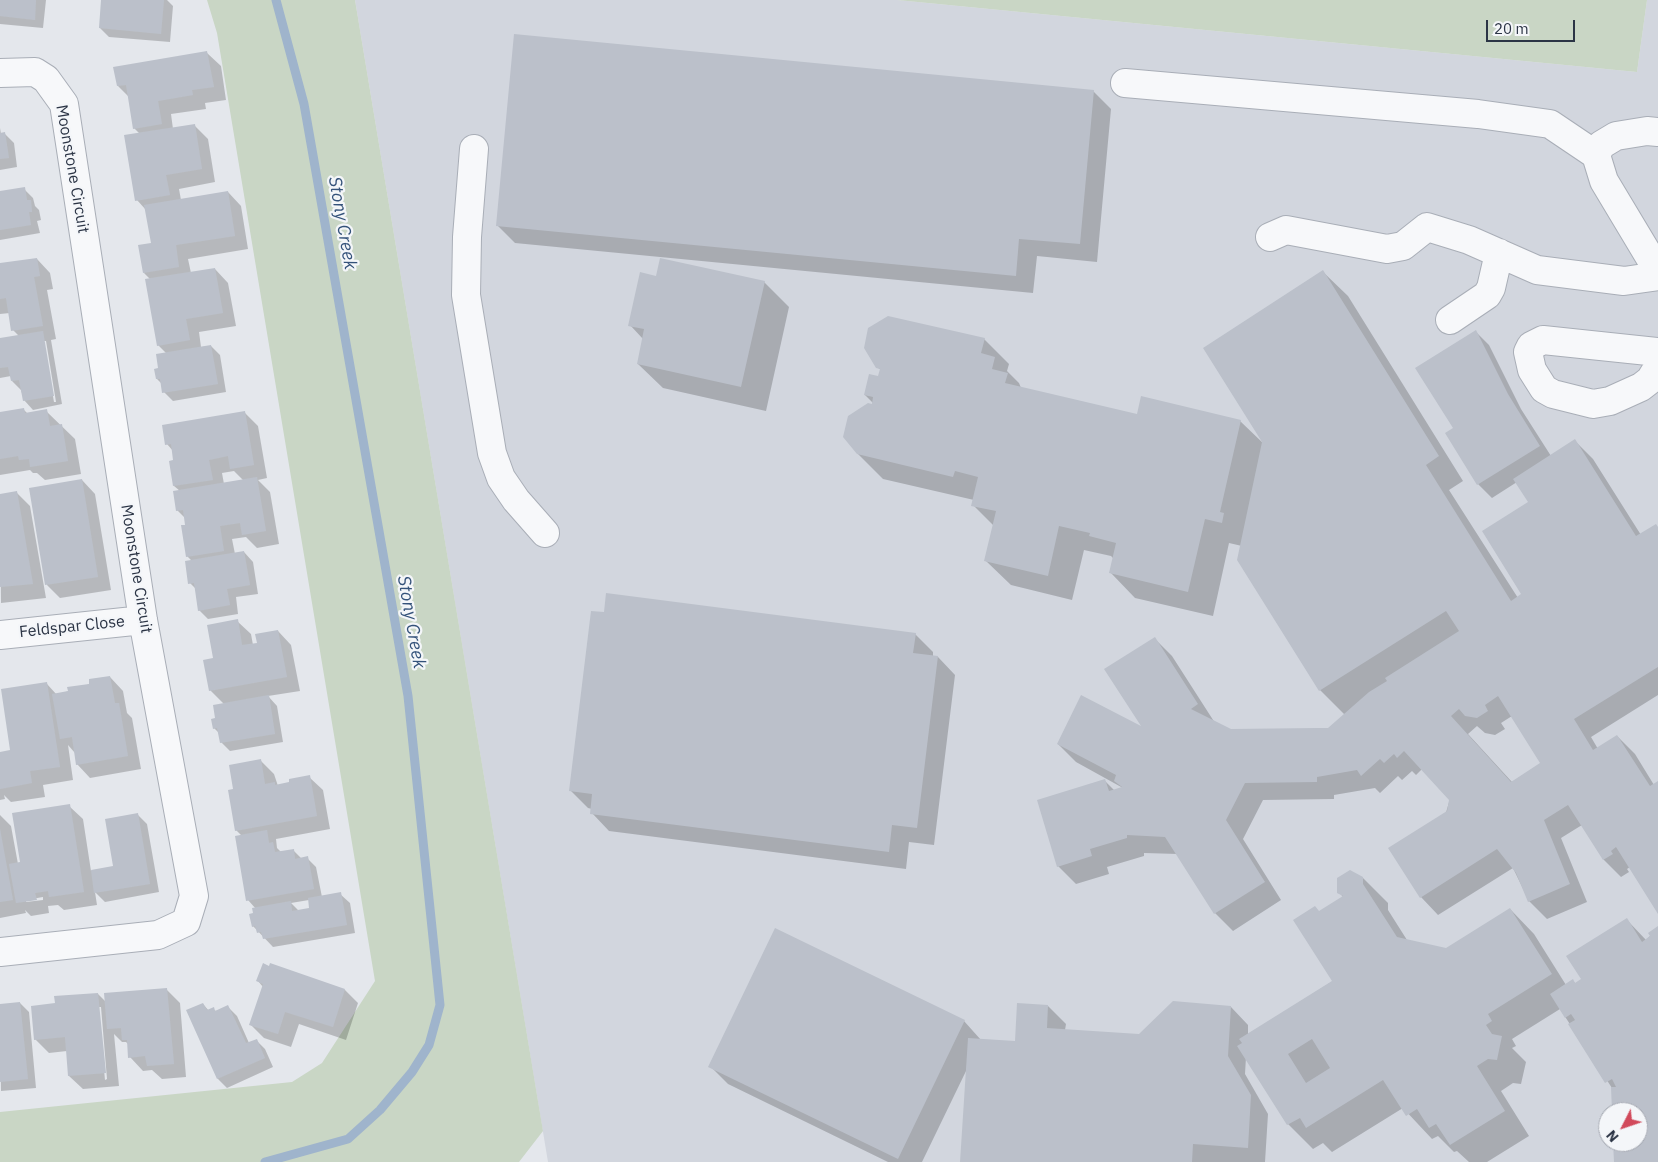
<!DOCTYPE html>
<html>
<head>
<meta charset="utf-8">
<style>
  body { margin:0 }
  #map { position:relative; width:1658px; height:1162px; overflow:hidden; background:#e4e7ec; font-family:"IBM Plex Sans",sans-serif }
  canvas { display:block }
  .north { position:absolute; left:1598px; top:1102px; width:50px; height:50px; box-sizing:border-box; background:#f4f6f9; border:1px solid #a4a8b1; border-radius:50%; rotate:229deg; font-size:14px; font-weight:700; line-height:20px; text-align:center; color:#2b3445 }
  .north::after { content:''; display:block; margin:auto; width:18px; height:22px; background:#d1495b; clip-path:polygon(50% 0,100% 100%,50% 72%,0 100%) }
  .scale { position:absolute; left:1486px; top:20px; width:89px; height:22px; box-sizing:border-box; border:2px solid #2b3445; border-top:0; padding-left:6px; font-size:15px; line-height:18px; white-space:nowrap; color:#2b3445; -webkit-text-stroke:4px #f4f6f9; paint-order:stroke }
</style>
</head>
<body>
<div id="map">
<canvas width="1658" height="1162"></canvas>
<div class="north">N</div>
<div class="scale">20 m</div>
</div>
<script>
const ctx = document.querySelector('canvas').getContext('2d');
ctx.lineJoin = 'round';
function paint(path, color) { ctx.fillStyle = color; ctx.fill(path, 'evenodd'); }
const toPath = rows => new Path2D(rows.map(r => 'M' + r).join(''));
function trace(path, color, width, dash) { ctx.strokeStyle = color; ctx.lineWidth = width; ctx.lineCap = dash ? 'butt' : 'round'; ctx.setLineDash(dash || []); ctx.stroke(path); }
function drawText(font, color, halo, rows, align = 'center') {
  ctx.font = font + ' "IBM Plex Sans",sans-serif'; ctx.lineWidth = 4.5; ctx.setLineDash([]); ctx.textBaseline = 'middle'; ctx.strokeStyle = halo; ctx.fillStyle = color; for (const [text, x, y, turn = 0] of rows) {
    ctx.save(); ctx.translate(x, y); ctx.rotate((+turn || 0) * Math.PI / 180); ctx.textAlign = isNaN(turn) ? turn : align; if (halo) ctx.strokeText(text, 0, 0); ctx.fillText(text, 0, 0); ctx.restore();
  }
}
paint(toPath([
  [355,0,897,0,1637,72,1647,0,1658,0,1658,1162,548,1162],
  [1608,1112,1638,1112,1638,1142,1608,1142]
]), '#d2d6de');
paint(toPath([
  [207,0,355,0,543,1131,519,1162,0,1162,0,1112,292,1082,322,1063,375,981,217,33],
  [897,0,1647,0,1637,72]
]), '#c9d6c5');
paint(toPath([
  [0,0,46,0,43,28,0,24],
  [103,0,167,0,173,6,170,42,109,37,100,28],
  [207,53,221,66,226,100,205,103,206,109,171,114,173,129,194,125,208,139,215,182,179,189,181,200,228,192,241,206,248,249,188,259,191,273,215,269,228,283,236,326,199,332,201,347,211,346,220,355,226,392,173,401,164,392,162,384,157,379,166,353,158,345,151,280,144,273,152,244,146,210,137,200,140,134,134,128,129,97,118,86,115,68],
  [1093,91,1111,109,1097,262,1037,256,1033,293,515,243,497,225],
  [0,128,1,134,4,133,14,143,17,167,0,170],
  [24,189,33,198,35,206,39,210,41,220,37,221,40,233,0,240,0,192],
  [37,259,50,273,53,289,47,290,56,339,51,340,62,404,33,410,24,400,21,390,12,381,11,376,0,378,0,339,19,336,13,330,10,313,0,314,0,265],
  [43,341,46,341,56,402,54,402],
  [1323,272,1348,296,1463,481,1449,490,1518,598,1523,595,1530,502,1517,482,1492,498,1478,484,1455,428,1476,332,1489,345,1521,409,1551,456,1575,441,1593,459,1641,535,1658,528,1658,695,1591,737,1598,749,1617,736,1635,754,1654,785,1658,783,1658,912,1630,867,1627,869,1629,872,1621,877,1604,860,1582,825,1561,838,1587,902,1547,919,1529,901,1513,868,1438,915,1421,897,1450,799,1422,769,1416,775,1412,771,1402,780,1398,776,1380,793,1375,788,1334,795,1334,799,1263,800,1243,839,1281,900,1233,931,1215,913,1178,854,1144,853,1144,856,1107,867,1109,874,1076,884,1058,866,1105,781,1115,791,1123,788,1076,762,1058,744,1145,730,1155,639,1172,656,1215,723,1231,731,1329,729,1345,715,1320,690,1238,560,1242,546,1229,543,1213,616,1135,598,1111,573,1114,559,1111,556,1084,550,1072,600,1011,585,986,561,994,526,973,505,974,500,883,479,858,454,873,403,865,395,879,377,881,370,877,367,984,339,1009,364,1007,371,1019,383,1021,388,1138,415,1240,421,1264,444],
  [1512,716,1542,763,1512,782,1468,734,1477,726,1485,733,1495,735,1505,729,1501,723],
  [657,277,764,282,789,307,766,411,663,388,638,364,643,339,630,325],
  [24,410,28,414,46,411,75,439,81,474,45,480,37,473,33,473,30,470,0,475,0,413],
  [245,413,258,426,267,478,258,480,270,492,279,544,257,548,246,537,232,539,235,554,244,552,253,562,258,594,236,597,238,614,208,619,199,610,196,589,190,583,192,561,187,556,185,518,177,510,180,491,174,486,173,451,167,444],
  [234,471,244,481,224,484,222,473],
  [82,480,95,494,111,590,60,598,47,585,31,489],
  [16,492,30,506,46,598,1,603,0,495],
  [237,621,251,634,253,645,259,644,278,631,291,645,300,691,268,696,277,706,283,742,230,751,221,742,219,733,214,728,224,704,210,690,214,659],
  [915,634,933,652,933,657,938,657,955,675,934,845,909,842,906,869,609,831,592,813,592,809,588,808,570,790],
  [110,677,123,691,127,713,132,718,141,769,90,778,77,764,75,753,68,745,73,780,43,785,45,797,11,802,4,795,5,799,0,800,0,753,12,751,47,684,57,695],
  [261,761,274,774,278,786,309,777,323,790,330,829,276,839,277,848,281,852,293,850,302,859,307,858,316,867,322,897,340,894,350,903,355,933,273,947,253,926,256,909,248,900,242,836,236,830,235,790],
  [309,900,311,909,299,911,291,903],
  [69,806,83,819,91,871,114,867,138,815,147,824,159,892,105,902,95,892,97,905,64,910,58,905,48,906,49,913,31,916,25,910,26,913,0,918,0,815,11,826,18,864,22,863],
  [43,897,43,900,26,902,26,900],
  [1363,878,1388,903,1388,910,1407,940,1446,949,1510,909,1534,934,1566,985,1573,981,1576,984,1583,980,1627,920,1646,940,1658,928,1658,1162,1615,1162,1614,1142,1638,1142,1638,1112,1613,1112,1612,1088,1560,1009,1512,1039,1516,1046,1512,1048,1526,1062,1521,1084,1513,1083,1501,1091,1529,1136,1487,1162,1469,1162,1457,1151,1454,1152,1438,1136,1432,1139,1403,1108,1332,1152,1323,1143,1313,1149,1288,1124,1246,1057,1245,1074,1268,1114,1265,1162,962,1162,967,1069,922,1162,888,1162,728,1084,710,1066,964,1021,981,1040,1016,1042,1048,1006,1066,1024,1065,1030,1140,1035,1231,1007,1248,1025,1248,1035,1333,981,1320,912,1343,897,1339,892],
  [258,981,345,990,358,1003,346,1040,299,1024,291,1047,264,1038,251,1025,263,987],
  [166,989,180,1003,186,1077,162,1079,152,1070,143,1071,130,1057,129,1045,126,1042,122,1042,114,1034,119,1086,83,1089,69,1076,67,1051,49,1053,35,1039,56,1004,98,994,106,1002],
  [98,1007,101,1007,107,1079,105,1080],
  [20,1003,29,1012,36,1088,1,1091,0,1006],
  [203,1004,209,1011,213,1009,216,1011,228,1007,237,1016,249,1043,256,1040,265,1049,273,1067,227,1088,218,1079]
]), '#0003');
trace(toPath([
  [265,1162,348,1139,380,1110,412,1072,429,1045,440,1005,408,696,304,104,276,0]
]), '#9fb4cc', 9);
paint(toPath([
  [0,0,36,0,35,20,0,16],
  [101,0,164,0,161,34,99,28],
  [514,34,1094,90,1080,244,1019,239,1016,276,496,226],
  [207,51,214,87,192,90,193,95,158,101,162,124,133,129,126,85,117,86,113,67],
  [195,124,202,169,166,175,170,195,135,201,124,135],
  [5,132,9,158,0,159,0,133],
  [25,187,27,200,31,200,32,212,29,212,31,225,0,230,0,191],
  [228,191,235,236,176,245,179,267,143,273,138,245,151,243,144,205],
  [37,258,40,276,34,277,43,326,11,331,6,298,0,299,0,263],
  [660,258,765,281,741,387,637,364,644,329,628,326,640,272,656,276],
  [215,268,223,313,186,319,190,340,157,346,145,279],
  [1323,270,1439,456,1426,465,1511,601,1521,594,1482,531,1528,502,1513,479,1575,439,1636,536,1656,524,1658,527,1658,667,1574,719,1593,750,1617,735,1650,786,1658,781,1658,914,1616,847,1611,851,1613,854,1603,860,1568,805,1544,820,1570,884,1528,902,1516,873,1497,849,1420,898,1388,848,1447,811,1449,800,1404,751,1397,758,1394,754,1384,763,1380,759,1361,776,1357,770,1317,777,1317,782,1245,783,1226,820,1265,882,1214,914,1165,837,1127,835,1127,838,1090,849,1092,856,1057,867,1037,800,1105,779,1109,791,1122,787,1114,781,1116,775,1057,744,1081,695,1141,726,1104,669,1155,637,1198,704,1191,709,1231,729,1316,728,1328,728,1369,692,1387,681,1385,678,1459,631,1446,611,1319,691,1237,560,1262,442,1203,348],
  [1498,696,1540,763,1511,782,1451,716,1459,709,1465,716,1477,718,1488,711,1485,705],
  [888,316,985,338,981,353,995,357,992,369,1008,373,1005,383,1137,414,1141,396,1241,420,1220,512,1224,513,1222,523,1205,519,1188,592,1109,573,1116,543,1089,536,1090,533,1059,526,1048,576,984,561,996,511,971,506,978,477,955,471,953,477,857,454,843,437,848,416,868,403,872,404,873,397,864,395,869,374,878,376,880,369,876,368,864,348,868,328],
  [1476,330,1508,394,1540,446,1477,485,1445,433,1453,428,1415,368],
  [43,331,54,396,23,401,19,380,11,381,8,367,0,368,0,338],
  [211,345,218,384,162,393,160,379,156,379,154,369,158,368,156,354],
  [24,408,25,413,47,409,50,426,62,424,68,461,30,467,29,459,19,460,18,456,0,459,0,412],
  [245,411,254,465,230,469,228,456,209,460,213,480,173,486,169,461,173,460,171,444,165,445,162,425],
  [257,477,266,531,242,535,240,523,220,526,224,551,186,557,181,525,185,525,183,510,176,511,173,491],
  [82,479,98,577,45,585,29,488],
  [17,491,33,584,0,587,0,494],
  [244,551,250,585,227,589,230,605,198,611,194,583,188,584,185,561],
  [606,593,916,633,913,653,938,656,917,828,892,825,889,852,590,814,592,794,569,791,591,611,604,612],
  [238,619,242,645,257,643,255,634,278,630,287,677,209,691,203,660,213,658,207,625],
  [110,676,115,703,119,703,128,756,76,765,72,737,60,739,52,694,68,691,67,687,89,684,89,679],
  [47,682,60,767,30,771,32,783,0,789,0,752,10,750,1,689],
  [269,695,275,734,220,743,217,728,213,729,211,719,215,718,213,705],
  [261,759,265,784,275,782,275,785,289,782,289,779,310,775,317,816,235,831,228,790,233,789,229,765],
  [70,804,84,892,49,897,48,891,35,893,37,900,16,903,9,864,20,862,12,813],
  [138,813,150,884,94,893,91,870,113,866,105,819],
  [0,829,13,900,0,902],
  [267,830,269,843,273,842,275,852,294,849,295,859,308,856,314,889,246,901,235,836],
  [1350,870,1363,877,1363,884,1397,937,1446,948,1510,908,1552,974,1488,1014,1492,1021,1486,1025,1492,1034,1502,1036,1497,1060,1488,1059,1477,1066,1505,1111,1450,1145,1436,1124,1429,1128,1417,1109,1406,1116,1383,1080,1306,1128,1300,1118,1287,1125,1237,1046,1242,1043,1239,1039,1332,981,1293,920,1315,906,1319,911,1343,896,1337,893,1337,878],
  [1312,1039,1330,1068,1306,1083,1288,1054],
  [341,892,347,925,263,939,261,932,257,933,255,926,252,927,249,914,253,913,252,908,291,901,292,911,309,908,308,898],
  [1627,918,1642,942,1650,936,1648,933,1658,926,1658,1162,1614,1162,1613,1142,1638,1142,1638,1112,1612,1112,1611,1087,1616,1087,1612,1079,1605,1083,1568,1024,1575,1020,1571,1014,1565,1018,1550,994,1573,979,1575,983,1581,979,1566,956],
  [775,928,965,1020,898,1159,708,1067],
  [263,963,269,966,270,963,345,989,333,1027,285,1012,278,1034,249,1025,263,984,256,981],
  [167,988,174,1064,147,1066,145,1056,128,1058,127,1040,122,1040,121,1028,107,1029,104,993],
  [98,993,106,1073,68,1076,65,1037,34,1040,31,1006,55,1003,54,996],
  [1173,1001,1231,1006,1228,1056,1251,1095,1248,1148,1193,1144,1192,1162,960,1162,968,1038,1015,1041,1017,1003,1048,1005,1047,1028,1139,1034],
  [20,1002,28,1079,0,1082,0,1004],
  [203,1003,207,1010,214,1007,215,1011,228,1005,246,1043,257,1039,265,1058,217,1079,186,1010]
]), '#bbc0ca');
const minor = toPath([
  [0,73,35,72,46,79,64,104,143,620,194,896,186,922,158,935,0,952],
  [1125,83,1478,114,1550,124,1596,155],
  [1658,132,1647,131,1616,136,1601,145,1596,155,1604,181,1658,271],
  [474,149,467,237,466,295,492,453,501,478,516,500,545,533],
  [1270,237,1286,230,1387,249,1403,246,1427,227,1469,240,1537,270,1624,281,1658,276],
  [1450,320,1487,295,1491,288,1499,253],
  [1658,352,1543,340,1531,346,1528,352,1532,370,1544,389,1553,394,1593,404,1610,401,1641,387,1650,380,1658,367],
  [0,635,143,620]
]);
trace(minor, '#a9aeb7', 30);
trace(minor, '#f7f8fa', 28);
drawText('16px', '#2b3445', '#f4f6f9', [
  ["Moonstone Circuit",72,169,80],
  ["Moonstone Circuit",136,569,81],
  ["Feldspar Close",72,627,-6]
]);
drawText('italic 18px', '#34527a', '#f4f6f9', [
  ["Stony Creek",342,223,80],
  ["Stony Creek",411,622,80]
]);
</script>
</body>
</html>
